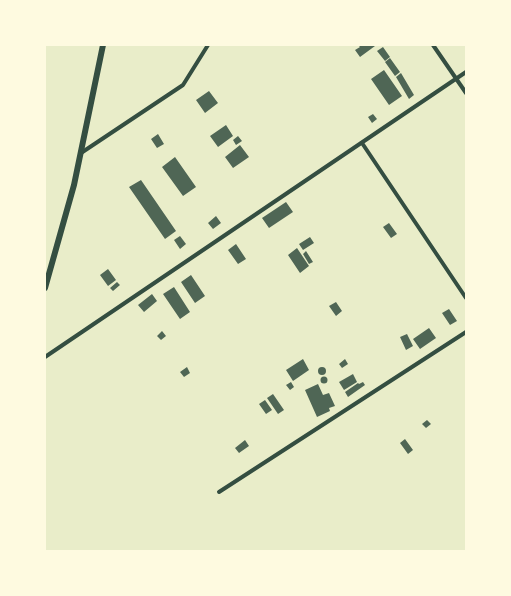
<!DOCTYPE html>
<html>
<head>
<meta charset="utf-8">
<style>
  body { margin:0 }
  #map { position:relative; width:511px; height:596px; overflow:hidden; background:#e9edc9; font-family:"Varela Round",sans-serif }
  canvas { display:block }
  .frame { position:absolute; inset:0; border:46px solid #fefae0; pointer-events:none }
</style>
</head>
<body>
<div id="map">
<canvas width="511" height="596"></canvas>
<div class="frame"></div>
</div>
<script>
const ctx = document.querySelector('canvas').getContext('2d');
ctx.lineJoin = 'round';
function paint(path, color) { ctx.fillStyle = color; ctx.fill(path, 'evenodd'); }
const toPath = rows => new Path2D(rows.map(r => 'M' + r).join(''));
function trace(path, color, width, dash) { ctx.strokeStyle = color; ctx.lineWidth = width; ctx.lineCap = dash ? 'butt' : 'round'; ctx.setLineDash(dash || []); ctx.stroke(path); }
paint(toPath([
  [358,45,380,45,375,46,360,57,355,50,360,47],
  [383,47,390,57,385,61,377,51],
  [390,58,400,72,395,76,385,62],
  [384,70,402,96,389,105,371,79],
  [401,73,414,95,409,99,396,77],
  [209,91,218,103,205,113,196,100],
  [373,114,377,119,372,123,368,117],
  [226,125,233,136,218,147,210,136],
  [158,134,164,144,157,148,151,139],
  [238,136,242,141,236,145,233,140],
  [240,145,249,157,233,168,225,157],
  [175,157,196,187,183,196,162,167],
  [141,180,176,231,165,239,129,187],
  [286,202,293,212,269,228,262,218],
  [216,216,221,223,213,229,208,223],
  [389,223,397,234,391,238,383,227],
  [180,236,186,244,180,249,174,240],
  [310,237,314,243,303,250,299,244],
  [236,244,246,259,238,264,228,250],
  [297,248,309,266,300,273,288,255],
  [306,251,313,262,309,264,303,254],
  [108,269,116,280,108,286,100,275],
  [191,275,205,296,195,303,181,282],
  [117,282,120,285,113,291,110,288],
  [174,287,190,312,180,319,163,294],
  [152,294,157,301,144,312,138,305],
  [336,302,342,311,336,316,329,306],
  [449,309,457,321,450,325,442,313],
  [429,328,436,338,420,349,413,339],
  [162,331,166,336,161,340,157,336],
  [407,334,413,346,406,350,400,337],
  [303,359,309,370,293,381,286,370],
  [345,359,348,364,342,368,339,364],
  '318 371a4 4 0 1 1 8 0a4 4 0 1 1-8 0Z',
  [187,367,190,373,184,377,180,372],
  [353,374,357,382,344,390,339,382],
  '320.5 380a3.5 3.5 0 1 1 7 0a3.5 3.5 0 1 1-7 0Z',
  [291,382,294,387,290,390,286,385],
  [363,382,365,385,348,397,345,392,358,383,359,384],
  [318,384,323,395,329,393,335,406,329,408,330,411,317,417,305,390],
  [273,394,284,410,278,414,267,398],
  [265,400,272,410,266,414,259,404],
  [427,420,431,424,426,428,422,424],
  [405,439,413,450,408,454,400,443],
  [245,440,249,446,239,453,235,448]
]), '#4f6655');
trace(toPath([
  [433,45,466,93],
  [362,143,466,298],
  [81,153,183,85,208,45],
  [45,357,466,72],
  [219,492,466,332]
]), '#344e41', 4);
trace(toPath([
  [45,288,74,185,103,45]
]), '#344e41', 6);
</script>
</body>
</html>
